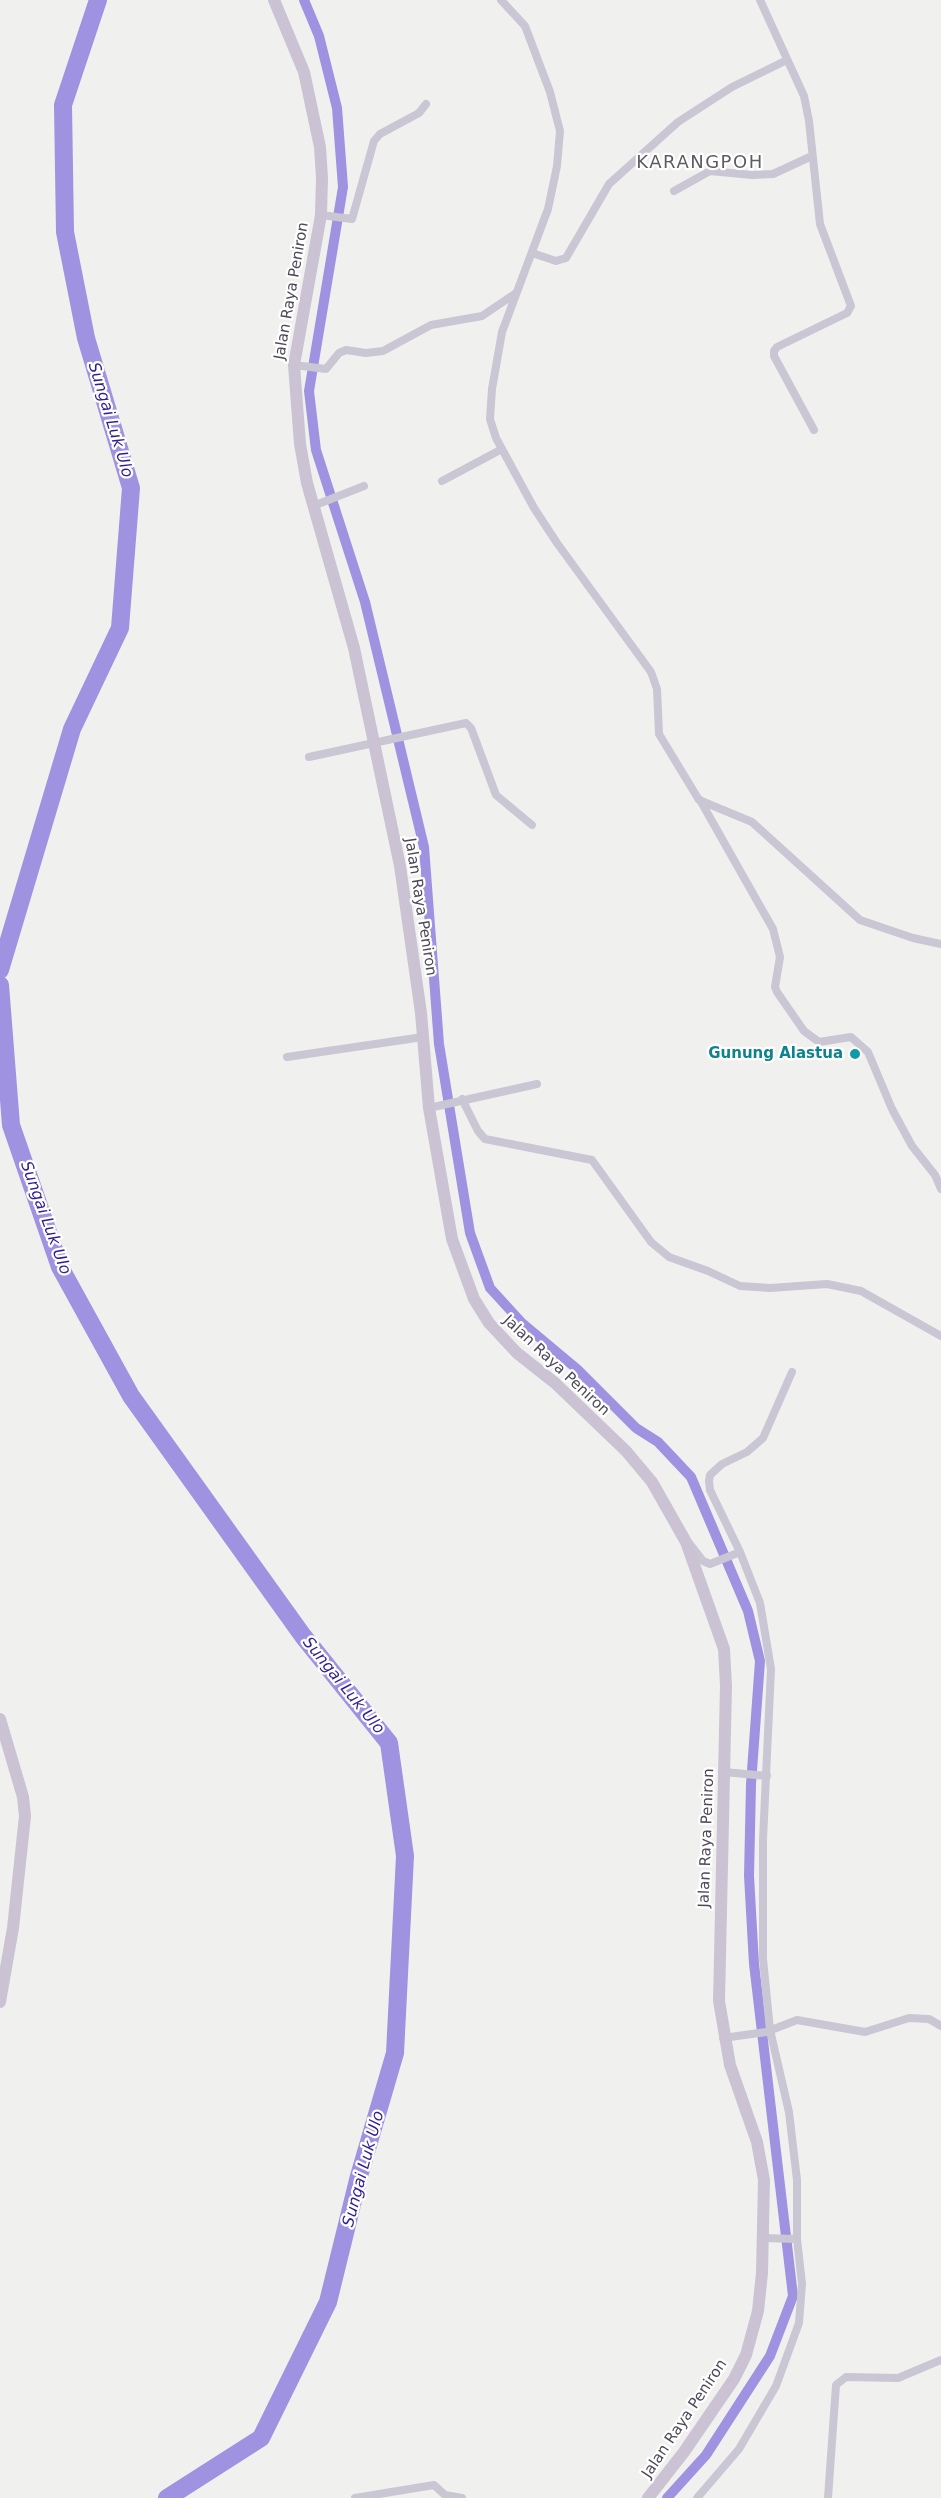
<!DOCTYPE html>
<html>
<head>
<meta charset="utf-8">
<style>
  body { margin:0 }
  canvas { display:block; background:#f0f0ee }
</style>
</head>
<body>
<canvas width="941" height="2498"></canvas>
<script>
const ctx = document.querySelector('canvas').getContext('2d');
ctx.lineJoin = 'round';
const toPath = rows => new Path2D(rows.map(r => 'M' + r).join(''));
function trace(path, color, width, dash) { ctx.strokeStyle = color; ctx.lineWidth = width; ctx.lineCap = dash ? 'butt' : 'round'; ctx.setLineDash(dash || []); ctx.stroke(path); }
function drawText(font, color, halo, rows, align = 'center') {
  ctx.font = font + ' "DejaVu Sans",sans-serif'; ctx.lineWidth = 4.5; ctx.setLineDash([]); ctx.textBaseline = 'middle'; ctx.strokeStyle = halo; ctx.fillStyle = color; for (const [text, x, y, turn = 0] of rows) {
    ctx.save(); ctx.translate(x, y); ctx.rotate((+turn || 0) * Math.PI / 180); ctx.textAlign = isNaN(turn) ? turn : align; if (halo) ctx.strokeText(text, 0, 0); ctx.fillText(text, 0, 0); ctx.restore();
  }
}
trace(toPath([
  [304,0,319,36,337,108,343,187,309,391,316,450,365,602,424,847,439,1044,470,1233,490,1288,522,1323,577,1369,636,1428,658,1442,691,1477,748,1611,760,1661,751,1784,749,1876,754,1964,793,2296,770,2356,706,2455,667,2498]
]), '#9f93e1', 10);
trace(toPath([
  [0,970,72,729,120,628,131,488,86,338,65,232,63,105,98,0],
  [0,985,11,1125,60,1267,131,1396,303,1636,389,1743,405,1856,395,2053,359,2176,328,2302,261,2438,167,2498]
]), '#9f93e1', 18);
trace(toPath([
  [501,0,525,26,550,92,560,131,557,166,548,209,502,332,492,389,490,419,496,438,534,508,557,543,651,672,657,689,659,734,699,800,752,822,860,920,913,938,941,944],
  [760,0,804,96,809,121,820,224,851,306,847,313,777,347,774,351,774,356,814,430],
  [674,191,710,171,752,175,773,174,812,156],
  [321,215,352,219,374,141,380,134,419,113,426,104],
  [532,253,556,261,566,258,609,184,678,122,732,87,787,60],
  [294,365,326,369,339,353,346,350,366,353,383,351,431,325,482,316,516,293],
  [442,481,502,449],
  [313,506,364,486],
  [309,757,466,723,471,728,496,795,532,825],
  [700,800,773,929,780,957,775,987,777,992,804,1031,819,1042,851,1037,868,1052,892,1109,912,1146,935,1175,941,1189],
  [287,1057,423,1037],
  [462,1099,478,1131,485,1139,592,1160,651,1242,669,1257,708,1271,740,1286,770,1288,827,1284,861,1291,941,1336],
  [429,1108,537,1084],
  [689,1543,703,1561,710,1564,740,1552],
  [724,1772,767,1776],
  [723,2038,766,2032,797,2020,865,2032,909,2018,929,2019,941,2026],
  [763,2238,797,2239],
  [355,2498,434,2485,445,2495,462,2498],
  [697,2498,739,2449,776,2386,799,2323,802,2284,797,2239,797,2180,789,2112,770,2030,763,1959,763,1840,771,1669,760,1603,740,1552,710,1490,709,1481,710,1475,722,1464,747,1452,763,1438,792,1372],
  [828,2498,836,2385,846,2377,898,2378,941,2360]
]), '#cbc6d3', 8);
trace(toPath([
  [274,0,304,72,320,147,322,178,321,215,294,365,300,444,307,483,354,648,400,866,421,1013,429,1108,452,1239,474,1299,489,1323,517,1353,555,1383,626,1451,652,1482,686,1542,724,1649,726,1686,719,2001,730,2065,757,2142,764,2180,762,2273,758,2311,746,2355,734,2379,684,2452,648,2498],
  [0,1719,23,1797,25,1816,13,1928,0,2002]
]), '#cbc3d4', 12);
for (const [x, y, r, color] of [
  [855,1054,6,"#0f9aa8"]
]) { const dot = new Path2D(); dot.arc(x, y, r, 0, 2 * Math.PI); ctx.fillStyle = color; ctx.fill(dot); trace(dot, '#fff', 2); }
drawText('15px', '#4f4859', '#fff', [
  ["Jalan Raya Peniron",292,291,-80],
  ["Jalan Raya Peniron",420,907,81],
  ["Jalan Raya Peniron",556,1366,43],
  ["Jalan Raya Peniron",707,1838,-88],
  ["Jalan Raya Peniron",685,2419,-56]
]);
drawText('bold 15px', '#0d838f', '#fff', [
  ["Gunung Alastua",843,1054]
], 'right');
drawText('italic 16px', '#301d97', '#fff', [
  ["Sungai Luk Ulo",110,420,73],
  ["Sungai Luk Ulo",45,1218,70],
  ["Sungai Luk Ulo",343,1686,51],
  ["Sungai Luk Ulo",364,2169,-75]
]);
ctx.letterSpacing = '1.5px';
drawText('18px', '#5e5b62', '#fff', [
  ["KARANGPOH",700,163]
]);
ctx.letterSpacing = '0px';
</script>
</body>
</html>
